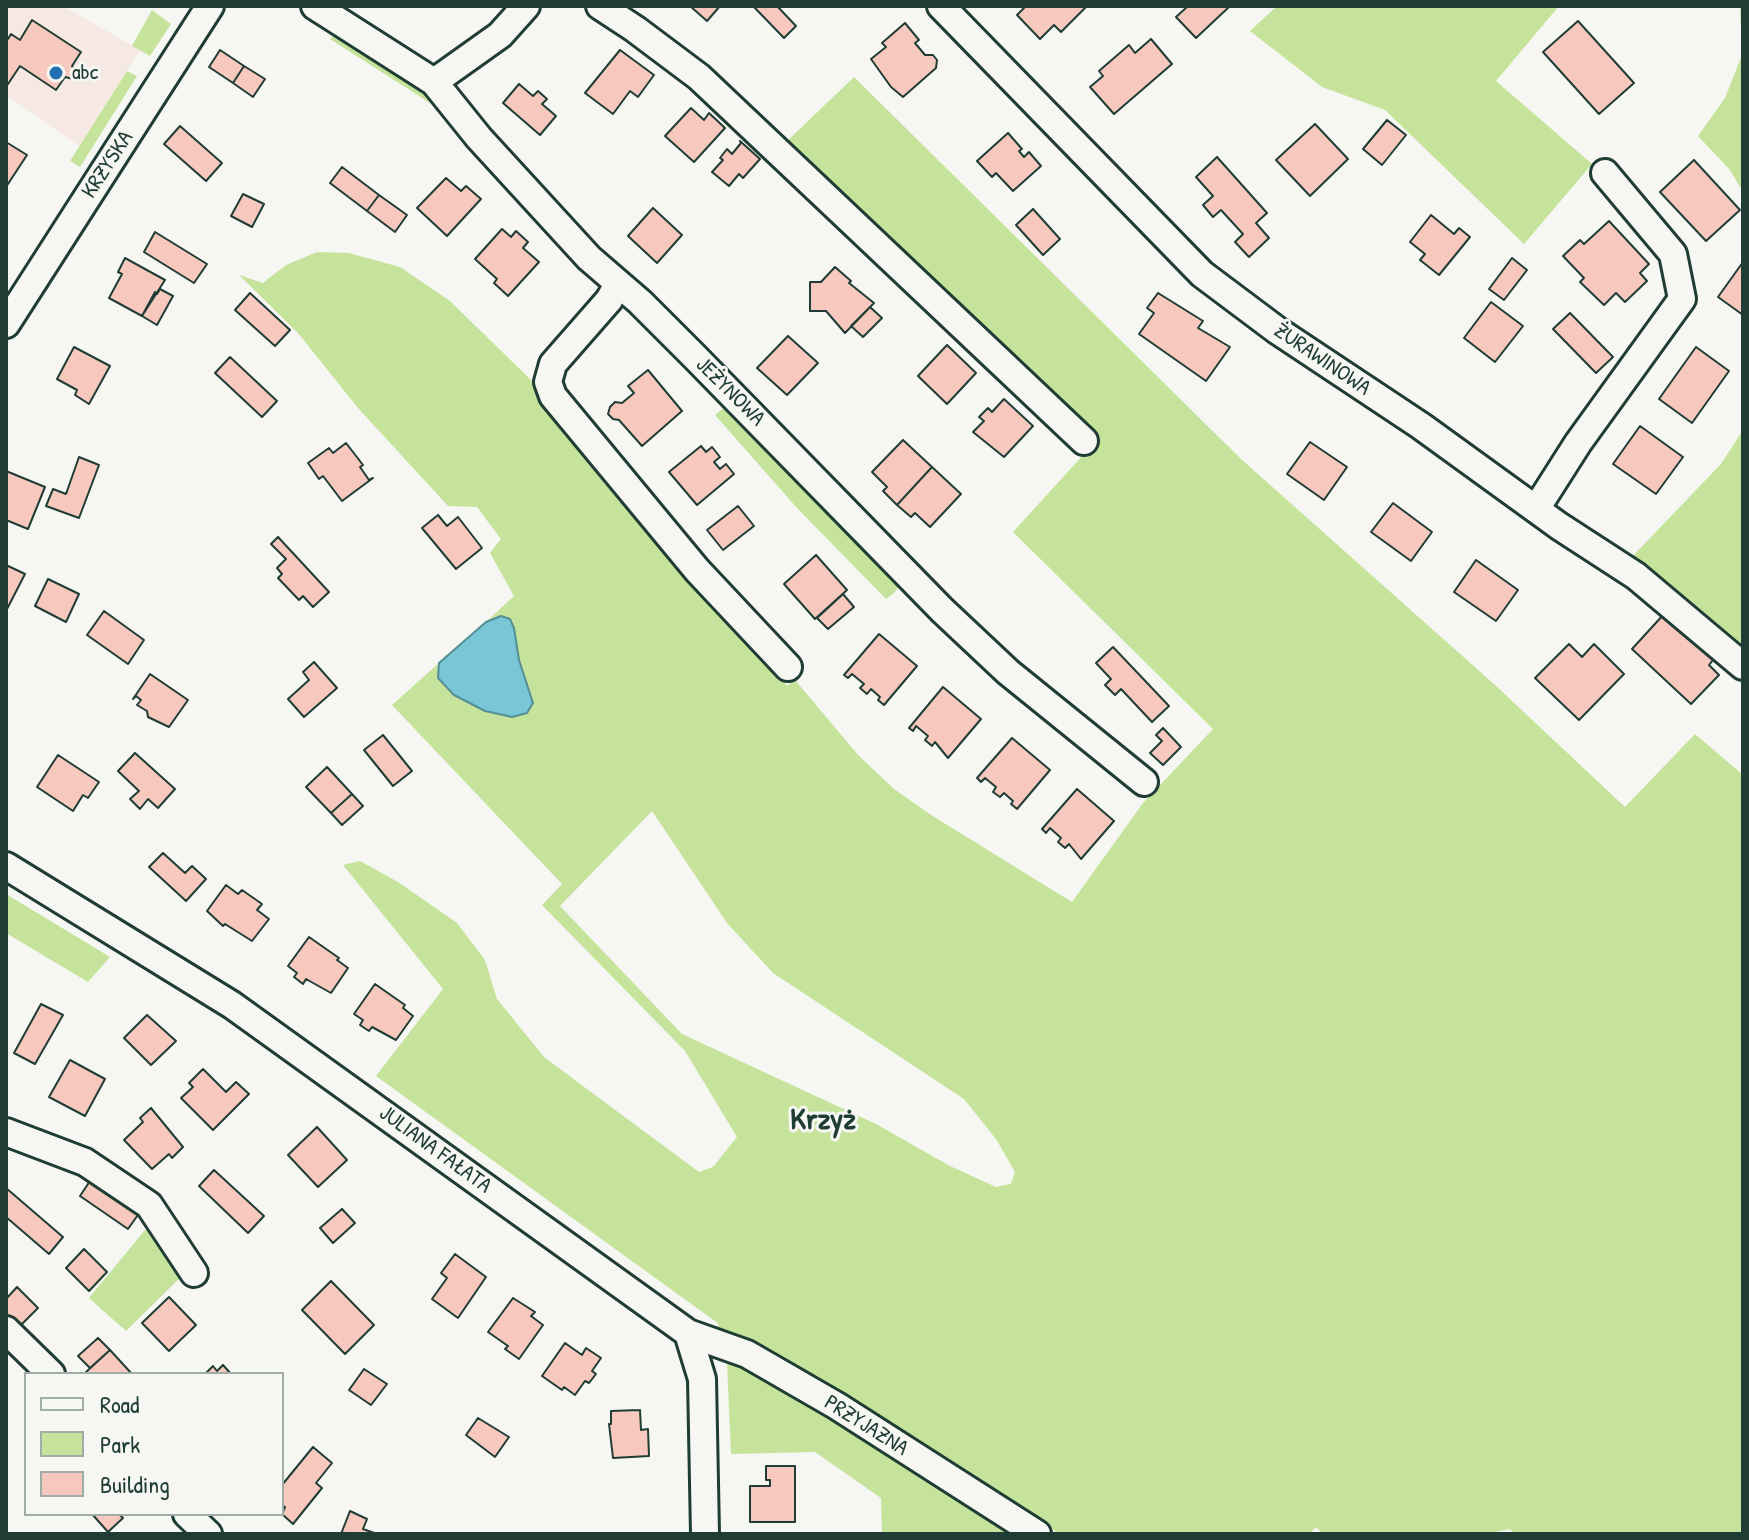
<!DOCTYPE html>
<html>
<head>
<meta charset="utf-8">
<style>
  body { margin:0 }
  #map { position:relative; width:1749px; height:1540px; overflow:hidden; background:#f6f6f2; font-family:"Patrick Hand",sans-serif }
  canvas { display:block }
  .frame { position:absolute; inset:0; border:8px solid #1f3d34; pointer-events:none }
  .legend { position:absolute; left:24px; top:1372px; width:260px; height:144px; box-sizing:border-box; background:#f6f6f2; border:2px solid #a0aca6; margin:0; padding:10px 14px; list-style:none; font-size:24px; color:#1f3d34 }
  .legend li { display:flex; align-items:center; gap:16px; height:40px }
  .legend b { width:40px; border:2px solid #a0aca6 }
</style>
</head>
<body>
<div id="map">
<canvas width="1749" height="1540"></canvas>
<div class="frame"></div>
<ul class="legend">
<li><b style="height:10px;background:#f6f6f2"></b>Road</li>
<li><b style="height:22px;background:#c5e39a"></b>Park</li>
<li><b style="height:22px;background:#f7c8bd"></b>Building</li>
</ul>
</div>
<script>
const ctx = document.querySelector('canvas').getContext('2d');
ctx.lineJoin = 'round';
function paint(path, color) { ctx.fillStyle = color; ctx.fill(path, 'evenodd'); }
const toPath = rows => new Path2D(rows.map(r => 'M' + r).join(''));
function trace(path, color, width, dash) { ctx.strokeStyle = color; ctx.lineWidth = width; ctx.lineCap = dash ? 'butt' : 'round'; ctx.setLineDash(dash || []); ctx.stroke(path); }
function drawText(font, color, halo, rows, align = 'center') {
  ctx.font = font + ' "Patrick Hand",sans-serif'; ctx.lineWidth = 6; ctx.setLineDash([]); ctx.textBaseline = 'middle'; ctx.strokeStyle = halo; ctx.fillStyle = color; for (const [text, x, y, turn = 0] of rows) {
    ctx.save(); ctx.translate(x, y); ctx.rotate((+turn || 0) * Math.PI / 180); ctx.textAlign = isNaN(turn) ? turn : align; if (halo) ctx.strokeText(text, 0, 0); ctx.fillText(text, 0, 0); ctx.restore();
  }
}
paint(toPath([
  [6,6,63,6,140,50,79,146,6,95]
]), '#f6e8e2');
paint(toPath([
  [1277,6,1559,6,1496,81,1592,164,1524,244,1385,110,1322,87,1250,31],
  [1740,6,1743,6,1743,192,1730,170,1698,136,1725,98,1742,55],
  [152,10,171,24,150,56,132,46],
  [341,32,408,73,441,110,330,39],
  [127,71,137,76,80,167,70,161],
  [854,77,1241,459,1495,685,1625,807,1695,734,1743,775,1743,1534,1514,1534,1510,1529,1485,1534,1323,1534,1316,1527,1309,1534,1059,1534,1029,1512,909,1436,715,1331,719,1324,376,1076,443,989,343,865,360,861,398,882,457,923,485,960,497,999,544,1057,595,1095,699,1172,713,1167,737,1137,685,1051,542,905,562,884,392,705,439,663,438,678,454,695,485,711,512,717,527,713,533,702,519,660,514,628,502,616,486,622,514,596,490,553,501,539,477,507,448,506,358,408,298,333,239,275,263,283,286,265,317,252,349,253,400,267,450,301,533,382,721,611,787,686,795,680,859,756,894,789,931,815,1072,902,1143,803,1213,729,1013,532,1095,442,781,147],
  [652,811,727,923,773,973,964,1099,996,1139,1015,1172,1011,1184,996,1187,950,1166,876,1124,682,1034,560,906],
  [730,403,901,584,893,594,886,599,798,509,715,415],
  [1743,430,1743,652,1628,561,1721,464],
  [6,894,110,957,88,982,6,933],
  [150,1224,185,1273,126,1331,89,1298],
  [727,1363,742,1364,809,1400,1016,1534,882,1534,881,1498,815,1452,731,1454]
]), '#c5e39a');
const water = toPath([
  [501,616,510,619,514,628,519,660,533,703,527,713,512,717,485,711,454,695,438,678,439,663,486,622,501,616]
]);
paint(water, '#78c6d6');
trace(water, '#548f95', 2);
const building = toPath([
  [690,6,720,6,707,21,690,6],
  [755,6,777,6,796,26,784,38,754,7,755,6],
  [1026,6,1087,6,1061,32,1054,25,1040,39,1017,15,1026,6],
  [1188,6,1230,6,1196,38,1176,17,1188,6],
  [32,20,81,52,72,66,77,72,73,79,65,77,56,90,20,66,6,87,6,42,11,34,20,40,32,20],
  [1578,21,1634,83,1599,114,1543,52,1578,21],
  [905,23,919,40,915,43,925,55,933,55,937,60,936,68,903,97,891,87,871,59,886,47,882,43,905,23],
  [1151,39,1172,64,1114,114,1090,87,1103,76,1099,71,1129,45,1135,53,1151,39],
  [220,50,244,66,233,83,209,67,220,50],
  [620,50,654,75,638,97,630,91,613,114,585,93,620,50],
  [244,66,265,79,253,97,233,83,244,66],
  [519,84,533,96,538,91,547,99,542,104,556,116,540,135,503,103,519,84],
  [691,108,704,120,709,113,725,128,694,162,665,136,691,108],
  [1387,120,1406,135,1382,165,1363,149,1387,120],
  [1315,124,1348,159,1310,196,1276,160,1315,124],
  [180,126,222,163,206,181,164,144,180,126],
  [1008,133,1022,149,1019,151,1024,157,1029,152,1041,166,1013,191,996,173,992,177,977,161,1008,133],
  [740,141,760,159,743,178,739,174,729,186,712,172,723,160,720,158,727,149,732,154,741,143,740,141],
  [6,142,27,155,6,187,6,142],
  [1217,157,1267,213,1256,223,1269,238,1249,257,1235,242,1243,234,1221,210,1213,217,1203,205,1213,196,1196,177,1217,157],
  [1694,160,1740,210,1706,241,1660,192,1694,160],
  [342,167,379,195,367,211,330,183,342,167],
  [446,178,461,191,466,186,481,199,447,236,417,208,446,178],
  [243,194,264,204,252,227,231,216,243,194],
  [379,195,407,215,395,232,367,211,379,195],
  [653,208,682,235,657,263,628,236,653,208],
  [1033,209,1060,239,1043,255,1016,225,1033,209],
  [1431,215,1454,234,1459,228,1470,237,1439,275,1420,260,1425,254,1410,242,1431,215],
  [1609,221,1649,264,1640,273,1647,281,1625,302,1616,293,1604,305,1580,282,1584,278,1563,256,1580,240,1584,244,1609,221],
  [502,229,511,237,516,231,528,242,523,248,539,262,508,296,494,283,497,279,475,259,502,229],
  [155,232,207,264,194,283,144,252,155,232],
  [125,258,165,280,142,316,109,298,122,274,118,272,125,258],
  [1512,258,1527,270,1504,300,1489,289,1512,258],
  [1743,262,1743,315,1718,297,1743,262],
  [835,267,851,281,849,283,874,303,845,333,826,311,810,311,810,282,821,282,835,267],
  [160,289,173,296,157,325,142,316,155,292,157,294,160,289],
  [250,293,290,330,275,346,235,310,250,293],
  [1158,293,1203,321,1198,328,1230,347,1206,381,1139,334,1154,313,1147,308,1158,293],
  [1491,302,1523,326,1495,362,1464,338,1491,302],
  [870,307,882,318,863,337,851,326,870,307],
  [1570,313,1613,357,1596,373,1553,329,1570,313],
  [788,336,818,363,787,395,757,368,788,336],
  [947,345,976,373,947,404,918,376,947,345],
  [74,347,110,366,89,404,75,395,77,390,57,379,74,347],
  [1696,347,1729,371,1692,423,1659,399,1696,347],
  [230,357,277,401,262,417,215,373,230,357],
  [648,370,682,411,642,446,619,420,613,419,608,414,610,407,615,402,622,403,634,393,628,386,648,370],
  [1004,399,1033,426,1004,457,973,432,984,421,979,417,988,408,992,412,1004,399],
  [1640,426,1683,457,1656,494,1613,464,1640,426],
  [903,440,932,467,897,505,883,491,887,487,872,472,903,440],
  [1310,442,1347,467,1324,500,1287,474,1310,442],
  [346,443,363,465,360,467,369,480,373,478,342,501,323,476,319,479,308,463,329,448,333,453,346,443],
  [701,446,706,452,712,447,720,457,714,462,720,469,726,464,734,474,697,505,669,472,701,446],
  [79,457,99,465,79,518,46,506,53,489,66,494,79,457],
  [932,467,961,494,930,527,915,513,911,517,897,505,932,467],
  [6,471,45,487,28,529,6,520,6,471],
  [1393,503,1432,532,1411,561,1371,532,1393,503],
  [738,506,754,526,723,550,707,530,738,506],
  [438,515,447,526,458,517,482,548,456,569,422,528,438,515],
  [278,537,329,592,313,607,303,596,299,600,278,578,282,574,277,568,286,559,271,544,278,537],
  [816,555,847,590,815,619,784,584,816,555],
  [1476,560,1518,590,1496,621,1454,592,1476,560],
  [6,565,25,574,6,611,6,565],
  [48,579,79,594,66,622,35,606,48,579],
  [843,594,854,607,828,629,817,618,843,594],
  [104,611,144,640,128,664,87,635,104,611],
  [1664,614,1713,660,1709,665,1719,675,1691,704,1632,649,1664,614],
  [879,634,917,666,884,705,878,700,880,697,871,689,867,694,860,688,864,684,852,674,848,678,844,675,879,634],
  [1569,644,1582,657,1594,644,1624,674,1579,720,1535,678,1569,644],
  [1113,647,1169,706,1152,722,1121,689,1115,695,1105,685,1111,679,1096,663,1113,647],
  [314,662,337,688,304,717,288,699,309,680,303,672,314,662],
  [150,674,188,700,169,727,148,717,147,711,137,705,141,700,136,696,133,699,150,674],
  [943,687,981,719,948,758,935,742,932,746,925,740,928,736,916,726,913,731,909,728,943,687],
  [1163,728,1181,747,1163,765,1150,753,1162,741,1156,735,1163,728],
  [383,735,412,771,393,786,364,750,383,735],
  [1012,738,1050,770,1017,809,1011,804,1013,801,1004,793,1000,797,993,792,996,787,985,778,981,782,977,778,1012,738],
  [135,753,175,789,158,808,148,799,140,809,130,799,139,791,118,771,135,753],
  [58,755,99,782,88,798,83,795,73,811,37,787,58,755],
  [327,767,352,794,331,813,306,787,327,767],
  [1077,789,1114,821,1081,859,1069,844,1065,848,1058,842,1061,838,1050,828,1046,833,1042,829,1077,789],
  [352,794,363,806,342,825,331,813,352,794],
  [163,853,185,873,192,866,206,879,186,901,149,867,163,853],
  [226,885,238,894,242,890,262,904,257,910,269,919,252,941,225,924,223,926,207,911,226,885],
  [309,937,339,958,337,960,348,968,331,993,306,979,303,984,294,977,297,973,288,966,309,937],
  [375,984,405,1005,403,1008,413,1016,396,1040,372,1027,369,1031,360,1025,363,1020,354,1014,375,984],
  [41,1004,63,1015,35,1064,14,1053,41,1004],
  [147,1015,176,1041,151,1065,124,1038,147,1015],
  [70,1060,105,1079,85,1116,49,1097,70,1060],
  [203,1069,226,1092,236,1082,249,1094,213,1130,181,1098,193,1087,189,1083,203,1069],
  [151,1108,183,1147,172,1158,169,1154,152,1169,124,1140,143,1122,140,1118,151,1108],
  [317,1127,347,1160,318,1187,288,1155,317,1127],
  [214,1170,264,1216,248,1233,199,1186,214,1170],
  [92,1178,140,1212,128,1229,80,1196,92,1178],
  [6,1188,63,1237,49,1254,6,1217,6,1188],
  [342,1209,355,1223,333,1243,320,1228,342,1209],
  [84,1249,107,1272,89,1291,66,1268,84,1249],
  [455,1254,486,1277,458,1318,432,1299,447,1278,441,1273,455,1254],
  [331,1281,374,1325,345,1354,302,1310,331,1281],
  [17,1287,38,1308,19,1327,6,1314,6,1299,17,1287],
  [169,1297,196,1325,169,1351,142,1323,169,1297],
  [513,1298,535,1312,531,1316,543,1325,519,1359,505,1349,508,1346,488,1332,513,1298],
  [98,1338,110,1350,90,1368,78,1356,98,1338],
  [565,1343,582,1355,586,1348,601,1358,592,1371,596,1374,589,1383,585,1381,575,1395,564,1387,562,1390,542,1376,565,1343],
  [110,1350,132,1374,87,1374,86,1372,110,1350],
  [223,1365,231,1374,206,1373,213,1366,217,1371,223,1365],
  [364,1369,387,1384,371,1405,349,1390,364,1369],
  [640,1410,641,1430,648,1429,649,1456,613,1458,609,1424,611,1424,611,1411,640,1410],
  [478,1418,509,1437,495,1457,466,1435,478,1418],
  [313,1447,332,1463,316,1483,322,1488,293,1524,282,1514,285,1507,282,1505,282,1485,313,1447],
  [766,1466,795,1466,795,1522,750,1522,750,1486,770,1486,770,1480,766,1480,766,1466],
  [350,1511,367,1519,363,1529,377,1534,341,1534,350,1511],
  [92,1514,119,1514,123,1518,108,1532,92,1514]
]);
paint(building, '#f7c8bd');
trace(building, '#1f3d34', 2);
const minor = toPath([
  [315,6,434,82,479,138,589,258,640,302,695,357,942,610,1008,672,1144,782],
  [600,6,635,29,699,77,1084,441],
  [941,6,1202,274,1278,331,1421,426,1559,526,1636,576,1743,666],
  [434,82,500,35,526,6],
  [618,284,609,300,553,364,548,382,553,396,697,570,788,667],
  [6,324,210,6],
  [1536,509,1578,443,1682,299,1673,254,1605,173],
  [6,866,232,1005,688,1333,747,1354,837,1406,1037,1534],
  [6,1132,85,1162,149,1205,194,1273],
  [6,1330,51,1374],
  [688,1333,702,1379,705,1534],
  [187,1514,208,1534]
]);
trace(minor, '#1f3d34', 32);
trace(minor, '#f6f6f2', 26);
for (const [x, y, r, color] of [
  [56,73,8,"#1f6fb2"]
]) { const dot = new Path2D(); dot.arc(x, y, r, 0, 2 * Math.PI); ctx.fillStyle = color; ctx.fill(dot); trace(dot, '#f6f6f2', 3); }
drawText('22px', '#1f3d34', '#f6f6f2', [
  ["abc",72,73]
], 'left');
drawText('22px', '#1f3d34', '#f6f6f2', [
  ["KRZYSKA",108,165,-57],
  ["ŻURAWINOWA",1322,360,34],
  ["JEŻYNOWA",730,392,45],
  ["JULIANA FAŁATA",435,1150,36],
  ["PRZYJAZNA",866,1426,32]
]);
drawText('bold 30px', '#1f3d34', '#f6f6f2', [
  ["Krzyż",823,1121]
]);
</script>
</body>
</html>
